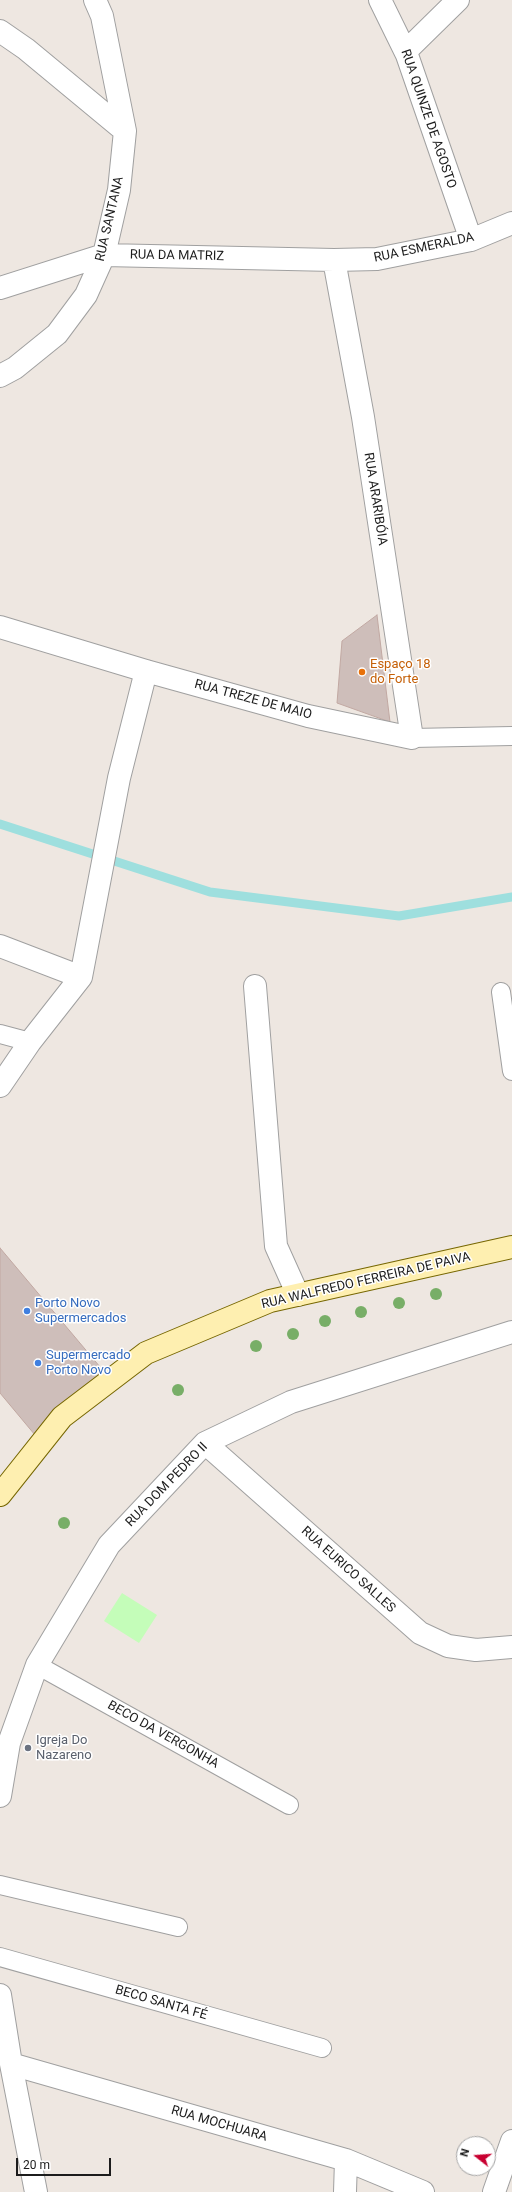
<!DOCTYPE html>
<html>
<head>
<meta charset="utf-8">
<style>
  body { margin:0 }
  #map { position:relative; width:512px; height:2192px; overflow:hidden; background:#eee7e1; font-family:Roboto,sans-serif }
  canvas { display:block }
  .north { position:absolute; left:456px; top:2136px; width:40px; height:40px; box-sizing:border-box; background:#fff; border:1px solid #a4a4a4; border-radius:50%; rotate:287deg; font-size:11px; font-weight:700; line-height:16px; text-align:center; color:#1c1c1c }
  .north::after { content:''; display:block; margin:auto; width:14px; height:18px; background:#c80031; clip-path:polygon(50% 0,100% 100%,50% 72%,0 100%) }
  .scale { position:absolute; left:16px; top:2158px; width:95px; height:18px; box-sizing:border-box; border:2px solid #1c1c1c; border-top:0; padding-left:5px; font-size:12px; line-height:14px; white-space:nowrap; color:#1c1c1c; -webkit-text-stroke:3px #fff; paint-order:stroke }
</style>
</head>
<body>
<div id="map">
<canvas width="512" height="2192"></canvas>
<div class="north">N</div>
<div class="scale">20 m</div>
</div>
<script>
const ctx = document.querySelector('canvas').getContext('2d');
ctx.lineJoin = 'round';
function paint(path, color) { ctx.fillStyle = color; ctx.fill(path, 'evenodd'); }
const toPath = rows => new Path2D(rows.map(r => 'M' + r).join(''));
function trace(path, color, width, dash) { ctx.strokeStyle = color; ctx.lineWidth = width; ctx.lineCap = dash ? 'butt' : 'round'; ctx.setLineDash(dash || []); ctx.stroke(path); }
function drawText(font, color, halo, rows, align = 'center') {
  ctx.font = font + ' Roboto,sans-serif'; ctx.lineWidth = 3; ctx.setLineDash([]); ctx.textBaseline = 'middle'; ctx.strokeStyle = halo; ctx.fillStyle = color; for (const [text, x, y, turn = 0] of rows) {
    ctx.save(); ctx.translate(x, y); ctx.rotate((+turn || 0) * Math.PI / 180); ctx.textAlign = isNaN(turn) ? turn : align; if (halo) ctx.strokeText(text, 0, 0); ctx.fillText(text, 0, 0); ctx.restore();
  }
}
paint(toPath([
  [122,1593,157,1615,139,1643,104,1621]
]), '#c4fdb9');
trace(toPath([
  [0,824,210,892,399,916,512,897]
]), '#9edfde', 9);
const building = toPath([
  [377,615,390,722,337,703,342,641,377,615],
  [0,1248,106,1374,35,1435,0,1393,0,1248]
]);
paint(building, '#cebeba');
trace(building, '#c1a8a2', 1);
const lane = toPath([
  [412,738,512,736],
  [501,992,512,1071],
  [0,1034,30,1042],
  [37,1665,289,1805],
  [0,1885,178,1927],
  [0,1957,322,2048]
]);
const street = toPath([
  [380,0,407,55,471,240],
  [0,31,26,49,125,131],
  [406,51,458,0],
  [0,288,104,255,334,260,377,259,471,240,512,223],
  [0,376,15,368,57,334,86,295,104,255,119,190,125,131,102,16,95,0],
  [0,627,146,671,308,716,412,738,363,417,334,260],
  [0,946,81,977],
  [255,986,276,1246,298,1295],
  [0,1086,30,1042,81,977,119,778,146,671],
  [205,1443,420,1633,448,1646,476,1650,512,1647],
  [0,1796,9,1743,37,1665,109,1545,205,1443,291,1402,512,1332],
  [0,1995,11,2064,36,2192],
  [11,2064,346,2160,423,2192],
  [345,2192,346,2160],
  [494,2192,512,2141]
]);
const secondary = toPath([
  [0,1495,62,1417,146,1353,270,1301,512,1247]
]);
trace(lane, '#a0a0a0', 20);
trace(street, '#a0a0a0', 24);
trace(secondary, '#766600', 24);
trace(lane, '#fff', 18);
trace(street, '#fff', 22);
trace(secondary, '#feefb0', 22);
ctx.fillStyle = '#78ae67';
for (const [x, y] of [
  [436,1294],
  [399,1303],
  [361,1312],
  [325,1321],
  [293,1334],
  [256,1346],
  [178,1390],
  [64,1523]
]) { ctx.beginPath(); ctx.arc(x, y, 6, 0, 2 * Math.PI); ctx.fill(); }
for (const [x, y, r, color] of [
  [362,672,4,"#e8710a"],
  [27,1311,4,"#3f7fe0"],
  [38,1363,4,"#3f7fe0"],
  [28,1748,4,"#6b7280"]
]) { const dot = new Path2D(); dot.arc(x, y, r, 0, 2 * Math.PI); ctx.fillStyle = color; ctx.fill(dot); trace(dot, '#fff', 1.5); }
drawText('13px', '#1c1c1c', '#fff', [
  ["RUA QUINZE DE AGOSTO",428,119,71],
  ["RUA SANTANA",110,219,-77],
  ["RUA ESMERALDA",424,248,-12],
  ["RUA DA MATRIZ",177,256,1],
  ["RUA ARARIBÓIA",375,499,81],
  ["RUA TREZE DE MAIO",253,700,15],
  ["RUA WALFREDO FERREIRA DE PAIVA",366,1281,-13],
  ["RUA DOM PEDRO II",167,1485,-46],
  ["RUA EURICO SALLES",348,1570,42],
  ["BECO DA VERGONHA",163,1735,29],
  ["BECO SANTA FÉ",161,2003,16],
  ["RUA MOCHUARA",219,2124,16]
]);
drawText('13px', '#c56008', '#fff', [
  ["Espaço 18",370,665],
  ["do Forte",370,680]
], 'left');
drawText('13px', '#366cbe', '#fff', [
  ["Porto Novo",35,1304],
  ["Supermercados",35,1319],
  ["Supermercado",46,1356],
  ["Porto Novo",46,1371]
], 'left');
drawText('13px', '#5b616d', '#fff', [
  ["Igreja Do",36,1741],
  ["Nazareno",36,1756]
], 'left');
</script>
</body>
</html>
